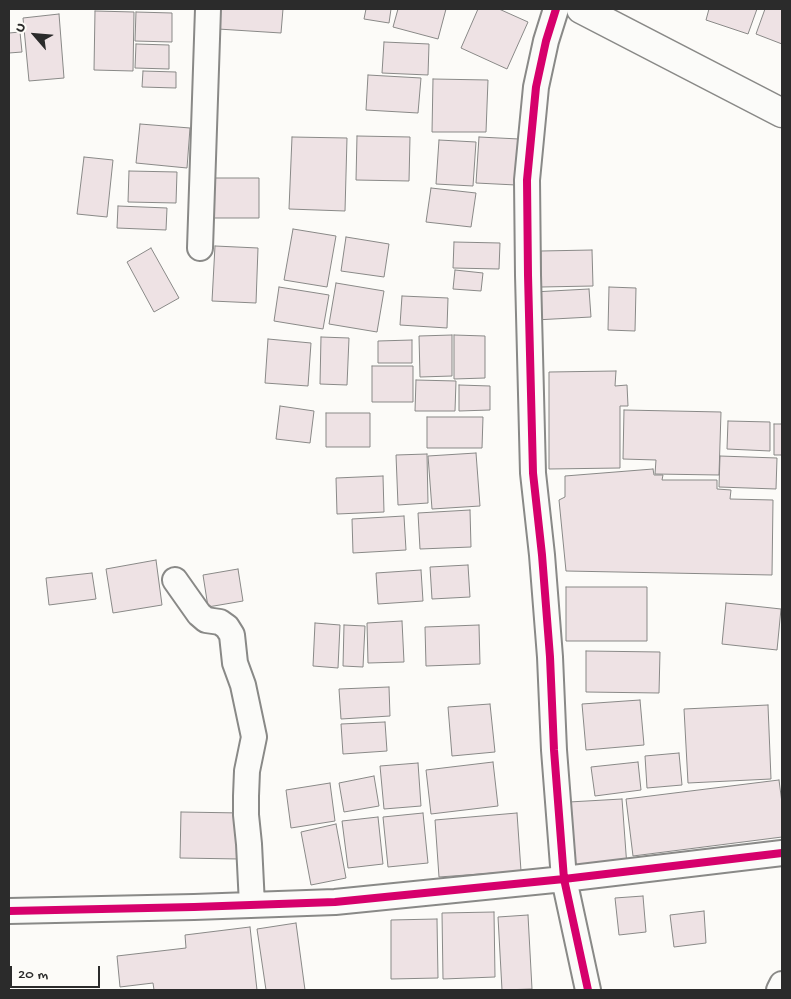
<!DOCTYPE html>
<html>
<head>
<meta charset="utf-8">
<style>
  body { margin:0 }
  #map { position:relative; width:791px; height:999px; overflow:hidden; background:#fcfbf8; font-family:"Gochi Hand",sans-serif }
  canvas { display:block }
  .frame { position:absolute; inset:0; border:10px solid #2b2b2b; pointer-events:none }
  .north { position:absolute; left:10px; top:10px; width:50px; height:50px; -webkit-text-stroke:4px #fdfcf7; paint-order:stroke; rotate:297deg; font-size:14px; font-weight:700; line-height:20px; text-align:center; color:#2b2b2b }
  .north::after { content:''; display:block; margin:auto; width:18px; height:22px; background:#2b2b2b; clip-path:polygon(50% 0,100% 100%,50% 72%,0 100%) }
  .scale { position:absolute; left:10px; top:966px; width:90px; height:22px; box-sizing:border-box; border:2px solid #2b2b2b; border-top:0; padding-left:6px; font-size:15px; line-height:18px; white-space:nowrap; color:#2b2b2b; -webkit-text-stroke:4px #fdfcf7; paint-order:stroke }
</style>
</head>
<body>
<div id="map">
<canvas width="791" height="999"></canvas>
<div class="frame"></div>
<div class="north">U</div>
<div class="scale">20 m</div>
</div>
<script>
const ctx = document.querySelector('canvas').getContext('2d');
ctx.lineJoin = 'round';
function paint(path, color) { ctx.fillStyle = color; ctx.fill(path, 'evenodd'); }
const toPath = rows => new Path2D(rows.map(r => 'M' + r).join(''));
function trace(path, color, width, dash) { ctx.strokeStyle = color; ctx.lineWidth = width; ctx.lineCap = dash ? 'butt' : 'round'; ctx.setLineDash(dash || []); ctx.stroke(path); }
const building = toPath([
  [219,9,283,9,281,33,218,29,219,9],
  [366,9,391,9,389,23,364,19,366,9],
  [398,9,446,9,438,39,393,27,398,9],
  [478,9,499,9,528,22,507,69,461,48,478,9],
  [709,9,757,9,748,34,706,20,709,9],
  [765,9,782,9,782,44,756,34,765,9],
  [95,11,134,12,133,71,94,70,95,11],
  [136,12,172,13,172,42,135,41,136,12],
  [59,14,64,78,29,81,23,18,59,14],
  [20,32,22,52,9,53,9,33,20,32],
  [384,42,429,44,428,75,382,73,384,42],
  [136,44,169,45,169,69,135,68,136,44],
  [143,71,176,72,176,88,142,87,143,71],
  [368,75,421,78,418,113,366,110,368,75],
  [433,79,488,80,486,132,432,132,433,79],
  [140,124,190,128,187,168,136,163,140,124],
  [357,136,410,137,409,181,356,180,357,136],
  [292,137,347,138,345,211,289,209,292,137],
  [479,137,519,139,516,185,476,183,479,137],
  [439,140,476,142,473,186,436,184,439,140],
  [84,157,113,160,107,217,77,214,84,157],
  [129,171,177,172,176,203,128,202,129,171],
  [210,178,259,178,259,218,210,218,210,178],
  [431,188,476,193,471,227,426,222,431,188],
  [118,206,167,208,166,230,117,228,118,206],
  [293,229,336,236,327,287,284,280,293,229],
  [346,237,389,244,384,277,341,271,346,237],
  [454,242,500,243,499,269,453,268,454,242],
  [215,246,258,248,256,303,212,301,215,246],
  [151,248,179,298,154,312,127,262,151,248],
  [592,250,593,286,541,287,541,251,592,250],
  [455,270,483,273,481,291,453,289,455,270],
  [336,283,384,291,377,332,329,324,336,283],
  [279,287,329,295,323,329,274,321,279,287],
  [609,287,636,288,635,331,608,330,609,287],
  [589,289,591,317,535,320,533,292,589,289],
  [402,296,448,298,447,328,400,325,402,296],
  [452,335,452,376,420,377,419,336,452,335],
  [454,335,485,336,485,378,454,379,454,335],
  [321,337,349,338,347,385,320,384,321,337],
  [268,339,311,343,308,386,265,383,268,339],
  [412,340,412,363,378,363,378,341,412,340],
  [372,366,413,366,413,402,372,402,372,366],
  [616,371,615,386,627,385,628,406,620,406,620,468,549,469,549,372,616,371],
  [416,380,456,381,455,411,415,411,416,380],
  [459,385,490,386,490,410,459,411,459,385],
  [280,406,314,411,310,443,276,439,280,406],
  [624,410,721,412,719,475,655,474,656,460,623,459,624,410],
  [326,413,370,413,370,447,326,447,326,413],
  [427,417,483,417,482,448,427,448,427,417],
  [728,421,770,422,770,451,727,449,728,421],
  [774,424,782,424,782,455,774,455,774,424],
  [476,453,480,506,432,509,428,456,476,453],
  [427,454,428,503,398,505,396,455,427,454],
  [720,456,777,458,776,489,719,487,720,456],
  [653,469,654,475,663,475,662,480,717,480,717,489,731,490,730,499,773,500,772,575,566,571,559,500,565,497,565,476,653,469],
  [383,476,384,512,337,514,336,478,383,476],
  [470,510,471,547,420,549,418,513,470,510],
  [404,516,406,550,353,553,352,519,404,516],
  [156,560,162,605,113,613,106,569,156,560],
  [468,565,470,597,432,599,430,567,468,565],
  [238,569,243,601,208,607,203,575,238,569],
  [421,570,423,601,378,604,376,573,421,570],
  [92,573,96,599,49,605,46,578,92,573],
  [566,587,647,587,647,641,566,641,566,587],
  [726,603,781,609,777,650,722,644,726,603],
  [402,621,404,662,368,663,367,623,402,621],
  [315,623,340,625,338,668,313,666,315,623],
  [344,625,365,626,363,667,343,666,344,625],
  [479,625,480,664,426,666,425,627,479,625],
  [586,651,660,652,659,693,586,692,586,651],
  [389,687,390,716,341,719,339,689,389,687],
  [640,700,644,745,586,750,582,704,640,700],
  [490,704,495,752,452,756,448,707,490,704],
  [768,705,771,779,688,783,684,709,768,705],
  [385,722,387,751,343,754,341,724,385,722],
  [679,753,682,785,647,788,645,756,679,753],
  [493,762,498,806,431,814,426,770,493,762],
  [638,762,641,790,595,796,591,767,638,762],
  [418,763,421,806,384,809,380,766,418,763],
  [374,776,379,806,344,812,339,783,374,776],
  [779,780,782,803,782,837,633,856,626,799,779,780],
  [330,783,335,821,291,828,286,790,330,783],
  [622,799,627,867,574,870,569,802,622,799],
  [181,812,241,813,240,859,180,858,181,812],
  [423,813,428,863,388,867,383,817,423,813],
  [517,813,521,871,439,877,435,820,517,813],
  [378,817,383,864,348,868,342,821,378,817],
  [336,824,346,878,311,885,301,832,336,824],
  [643,896,646,932,619,935,615,898,643,896],
  [704,911,706,943,674,947,670,915,704,911],
  [494,912,495,977,443,979,442,913,494,912],
  [528,915,532,989,502,990,498,917,528,915],
  [437,919,438,978,391,979,391,920,437,919],
  [296,923,305,990,266,990,257,929,296,923],
  [250,927,257,990,154,990,153,983,120,987,117,956,186,948,185,935,250,927]
]);
paint(building, '#eee2e4');
trace(building, '#898987', 1);
const minor = toPath([
  [556,9,546,41,536,87,527,180,528,275,533,473,542,555,550,657,554,750,564,879,588,990],
  [200,248,208,9],
  [175,580,199,614,206,620,220,622,227,627,232,635,235,663,243,685,254,737,247,771,246,796,246,815,249,844,252,905],
  [9,911,194,907,335,902,564,879,782,853],
  [779,990,782,984]
]);
const secondary = toPath([
  [581,9,782,113]
]);
trace(minor, '#898987', 28);
trace(secondary, '#898987', 31);
trace(minor, '#fbfbf9', 24);
trace(secondary, '#fbfbf9', 28);
trace(toPath([
  [556,9,546,41,536,87,527,180,528,275,533,473,542,555,550,657,554,750,564,879,588,990],
  [9,911,194,907,335,902,564,879,782,853]
]), '#d6006c', 8);
</script>
</body>
</html>
